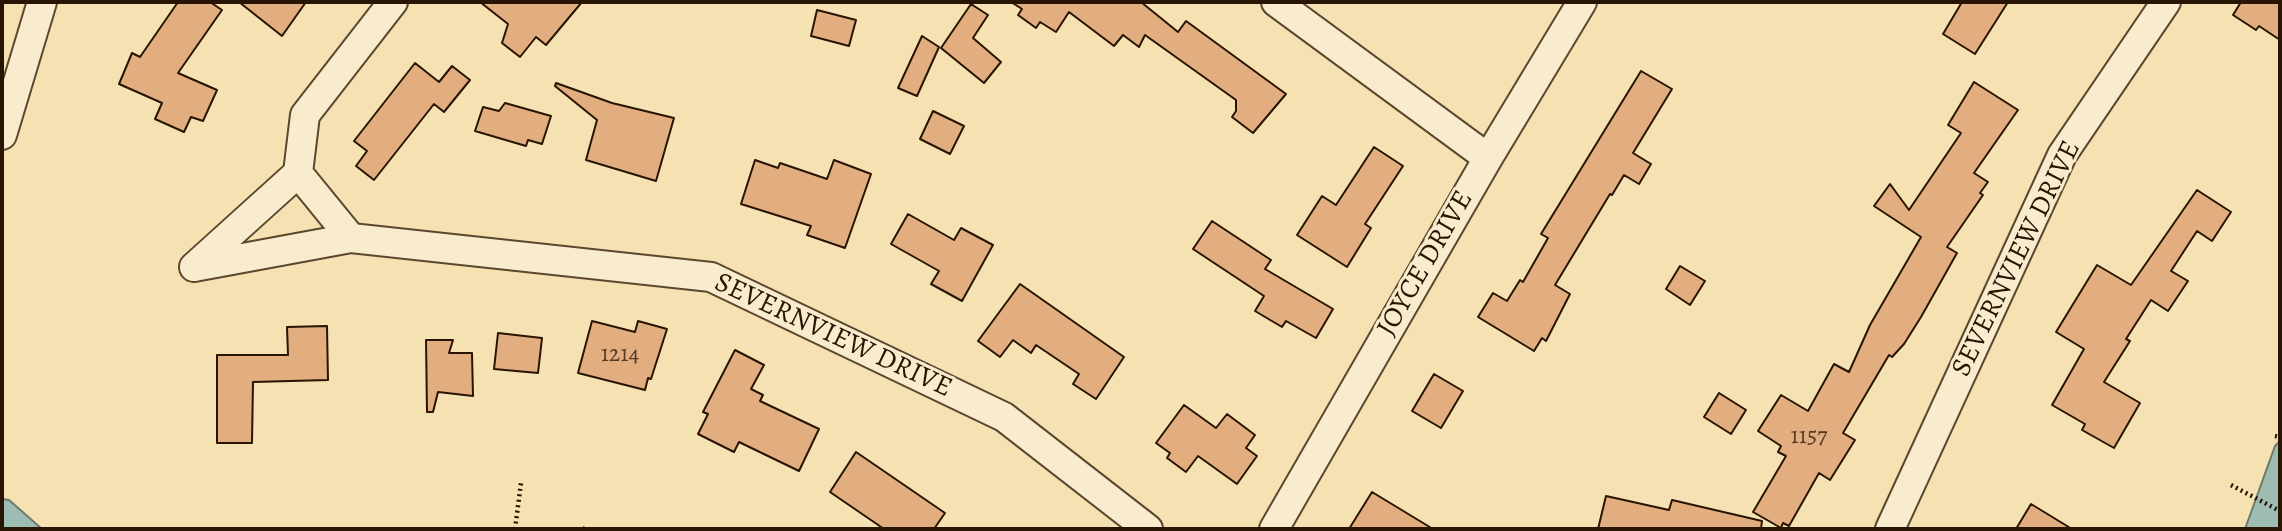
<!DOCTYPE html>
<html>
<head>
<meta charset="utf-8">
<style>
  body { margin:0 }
  #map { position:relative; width:2282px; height:531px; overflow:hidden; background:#f6e1b3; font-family:Alegreya,serif }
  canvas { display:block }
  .frame { position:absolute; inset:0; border:4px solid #271402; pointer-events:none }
</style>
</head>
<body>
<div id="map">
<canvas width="2282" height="531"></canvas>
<div class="frame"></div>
</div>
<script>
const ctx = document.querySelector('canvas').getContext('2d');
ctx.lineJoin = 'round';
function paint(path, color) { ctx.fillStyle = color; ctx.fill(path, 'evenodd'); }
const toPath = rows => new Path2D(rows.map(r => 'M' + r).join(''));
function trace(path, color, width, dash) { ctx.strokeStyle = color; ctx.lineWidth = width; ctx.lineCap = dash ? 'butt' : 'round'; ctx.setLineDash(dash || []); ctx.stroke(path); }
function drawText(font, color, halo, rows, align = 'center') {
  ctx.font = font + ' Alegreya,serif'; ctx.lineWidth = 6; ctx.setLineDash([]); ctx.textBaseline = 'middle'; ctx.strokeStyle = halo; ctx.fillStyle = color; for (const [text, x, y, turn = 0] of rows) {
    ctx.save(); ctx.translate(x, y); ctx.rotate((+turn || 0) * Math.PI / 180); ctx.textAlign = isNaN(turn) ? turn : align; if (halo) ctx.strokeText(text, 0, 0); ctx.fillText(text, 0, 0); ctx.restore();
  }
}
const water = toPath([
  [2280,441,2280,529,2245,529,2275,446,2280,441],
  [2,499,9,500,42,529,2,529,2,499]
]);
paint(water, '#9dbcb2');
trace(water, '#6e796c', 2);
const building = toPath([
  [178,2,210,2,222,10,178,73,217,90,203,121,191,117,184,132,155,119,162,103,119,84,132,53,140,57,178,2],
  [239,2,306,2,282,36,239,2],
  [480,2,582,2,546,45,536,37,520,57,502,43,508,24,480,2],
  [1011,2,1141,2,1178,32,1186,21,1286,94,1253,133,1232,117,1236,111,1236,100,1145,35,1139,47,1123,35,1114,46,1069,12,1056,32,1040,22,1036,28,1018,15,1022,9,1011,2],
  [1962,2,2008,2,1975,54,1943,34,1962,2],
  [2241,2,2280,2,2280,40,2259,26,2256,30,2233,15,2241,2],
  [971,4,988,15,973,38,1001,62,984,83,941,48,971,4],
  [817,10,856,20,849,46,811,36,817,10],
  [922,36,939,47,917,96,898,88,922,36],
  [415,63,439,82,452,66,470,80,444,112,434,104,374,180,356,166,367,151,354,141,415,63],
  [1641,71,1672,89,1633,153,1651,164,1639,184,1624,175,1612,195,1610,194,1555,285,1570,294,1546,341,1542,338,1534,351,1478,317,1493,293,1507,301,1520,280,1523,282,1548,238,1541,234,1641,71],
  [1974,82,2018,110,1974,173,1988,182,1980,193,1983,195,1947,247,1957,253,1921,317,1904,344,1892,357,1889,355,1843,433,1855,440,1830,480,1819,473,1789,526,1783,523,1781,528,1753,512,1786,456,1778,452,1781,446,1758,431,1781,395,1808,411,1834,364,1849,372,1870,325,1921,237,1874,206,1890,184,1909,210,1961,133,1948,125,1974,82],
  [556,83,612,103,674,118,656,181,586,160,597,120,555,86,556,83],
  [505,103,551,116,542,144,528,140,526,146,475,131,483,107,499,111,505,103],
  [933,111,964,126,950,154,920,139,933,111],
  [1374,147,1403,166,1365,224,1371,228,1347,267,1297,235,1322,196,1336,205,1374,147],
  [755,160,778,168,780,163,827,179,834,160,871,174,845,248,807,235,811,226,741,204,755,160],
  [2197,190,2231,212,2212,241,2197,231,2171,271,2188,281,2168,311,2151,300,2126,339,2130,341,2104,382,2140,403,2114,448,2082,430,2085,424,2052,405,2084,349,2056,332,2097,265,2131,285,2197,190],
  [908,214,954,240,961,228,993,245,962,301,931,284,939,271,891,244,908,214],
  [1212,221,1271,260,1265,269,1333,309,1316,338,1286,321,1282,327,1255,311,1264,296,1193,249,1212,221],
  [1680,266,1705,281,1690,305,1666,289,1680,266],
  [1020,284,1124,357,1096,399,1073,384,1079,374,1036,345,1031,353,1013,340,1000,357,978,341,1020,284],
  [592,321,635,332,638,321,667,329,651,379,648,378,645,390,578,373,592,321],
  [327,326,328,380,253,382,252,443,217,443,217,355,288,355,287,327,327,326],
  [498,333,542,338,538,373,494,369,498,333],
  [426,340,453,340,449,353,472,353,473,396,438,392,433,412,427,412,426,340],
  [735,350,764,365,751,389,763,395,760,401,819,429,799,471,739,442,734,452,698,434,708,414,703,412,735,350],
  [1434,374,1463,391,1441,428,1412,411,1434,374],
  [1719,393,1746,410,1731,434,1704,417,1719,393],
  [1184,405,1216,428,1227,414,1255,435,1246,448,1257,456,1237,484,1198,456,1186,472,1167,458,1170,453,1156,443,1184,405],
  [856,452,945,513,934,529,884,529,830,492,856,452],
  [1372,492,1433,529,1349,529,1372,492],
  [1606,496,1669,510,1672,500,1762,521,1761,529,1598,529,1606,496],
  [2031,504,2072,529,2016,529,2031,504]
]);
paint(building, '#e2ae80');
trace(building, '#271402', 2);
const minor = toPath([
  [1276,2,1488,158],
  [2,135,42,2],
  [298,173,351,238,711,277,1004,417,1148,529],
  [194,267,298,173,305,115,393,2],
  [194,267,351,238],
  [1274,529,1488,158,1582,2],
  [1890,529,2062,155,2166,2]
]);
trace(minor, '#5b472e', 32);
trace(toPath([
  [2275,436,2280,437],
  [2231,485,2280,511],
  [515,529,521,483],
  [584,529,586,527]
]), '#271402', 4.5, [2, 3.5]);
trace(minor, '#f9ecce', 28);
drawText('24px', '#563a22', null, [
  ["1214",620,355],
  ["1157",1809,437]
]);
drawText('28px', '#271402', '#f9ecce', [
  ["SEVERNVIEW DRIVE",2017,259,-64],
  ["JOYCE DRIVE",1426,264,-60],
  ["SEVERNVIEW DRIVE",833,336,25]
]);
</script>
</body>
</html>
